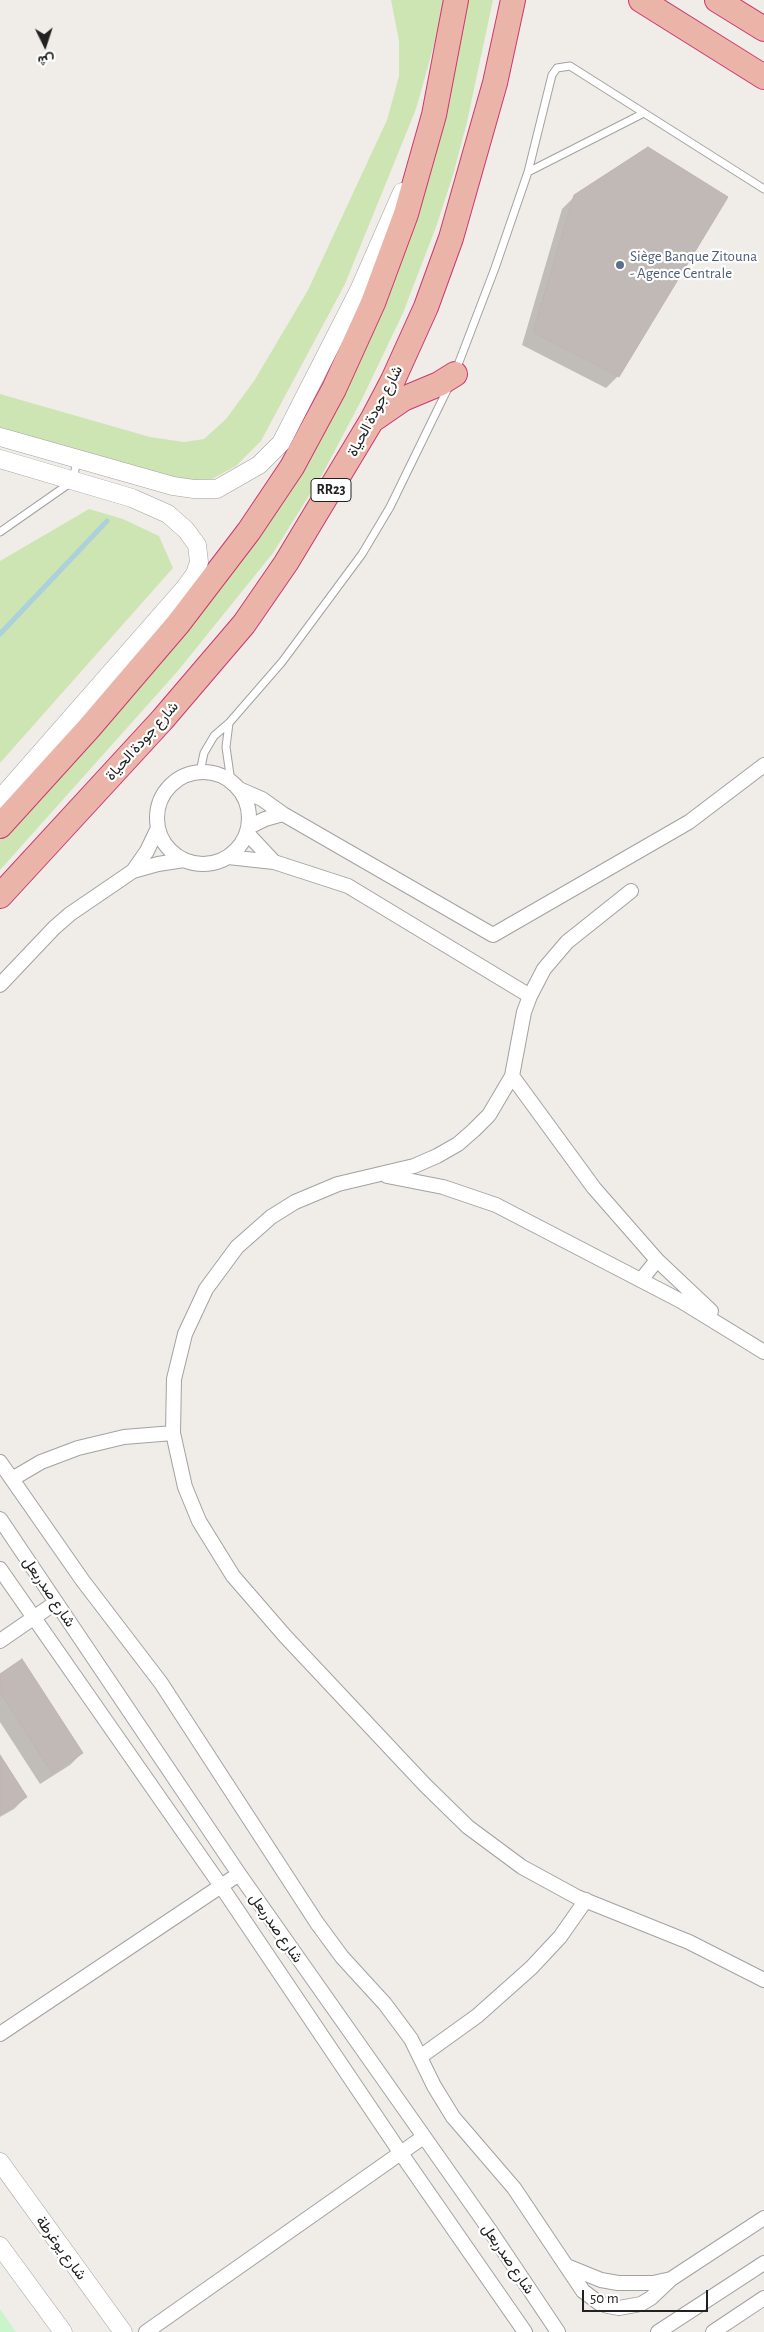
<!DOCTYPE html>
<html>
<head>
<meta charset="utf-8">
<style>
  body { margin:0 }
  #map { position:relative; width:764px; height:2332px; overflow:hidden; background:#f0ede8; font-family:"Alegreya Sans",Vazirmatn,sans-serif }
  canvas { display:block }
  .north { position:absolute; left:20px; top:20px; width:50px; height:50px; -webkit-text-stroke:4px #fff; paint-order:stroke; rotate:176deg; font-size:14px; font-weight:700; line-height:20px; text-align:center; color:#212121 }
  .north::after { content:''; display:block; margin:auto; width:18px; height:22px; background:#212121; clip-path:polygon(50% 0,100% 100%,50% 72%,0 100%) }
  .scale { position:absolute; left:582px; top:2290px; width:126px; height:22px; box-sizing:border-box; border:2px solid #212121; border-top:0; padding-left:6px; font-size:15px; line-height:18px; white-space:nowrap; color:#212121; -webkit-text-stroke:4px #fff; paint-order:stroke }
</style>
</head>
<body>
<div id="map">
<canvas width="764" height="2332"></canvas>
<div class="north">ش</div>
<div class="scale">50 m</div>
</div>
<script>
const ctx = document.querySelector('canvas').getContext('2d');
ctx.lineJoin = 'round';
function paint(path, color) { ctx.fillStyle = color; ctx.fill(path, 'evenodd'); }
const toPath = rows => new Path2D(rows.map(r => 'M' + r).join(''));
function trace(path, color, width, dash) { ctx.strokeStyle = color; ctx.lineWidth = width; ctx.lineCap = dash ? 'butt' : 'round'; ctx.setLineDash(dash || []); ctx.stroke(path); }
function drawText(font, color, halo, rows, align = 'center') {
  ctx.font = font + ' "Alegreya Sans",Vazirmatn,sans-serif'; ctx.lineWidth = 4.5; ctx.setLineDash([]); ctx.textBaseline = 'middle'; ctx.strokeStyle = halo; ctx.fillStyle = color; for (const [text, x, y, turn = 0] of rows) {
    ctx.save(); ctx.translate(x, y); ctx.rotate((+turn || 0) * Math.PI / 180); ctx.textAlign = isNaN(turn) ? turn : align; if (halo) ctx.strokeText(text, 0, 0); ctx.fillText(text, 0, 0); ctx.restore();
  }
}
paint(toPath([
  [391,0,444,0,444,9,416,109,345,284,261,441,236,466,212,479,192,480,170,478,0,430,0,394,150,437,184,442,204,439,226,419,254,381,308,290,387,120,399,76,399,41],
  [461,0,493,0,467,122,453,175,436,227,403,313,362,399,322,475,273,553,177,672,0,870,0,831,156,654,339,388],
  [89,509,123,519,159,536,173,568,0,763,0,561]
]), '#cde5b3');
paint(toPath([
  [0,2309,16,2332,0,2332]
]), '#caf5cc');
paint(toPath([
  [575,196,618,376,606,388,522,345,562,209],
  [0,1675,82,1753,70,1765,40,1784,0,1722],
  [0,1758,26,1797,14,1809,0,1817]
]), '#0003');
trace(toPath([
  [0,634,107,521]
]), '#add1da', 5);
const building = toPath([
  [648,147,728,197,619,377,533,332,574,195,648,147],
  [22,1659,83,1753,52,1773,0,1692,0,1674,22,1659],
  [0,1755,27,1797,0,1815,0,1755]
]);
paint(building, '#c0b9b5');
trace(building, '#c1b4ab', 1);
const service = toPath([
  [528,172,644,113],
  [456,370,495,268,528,172,552,75,557,68,570,66,764,189],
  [0,532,73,481,77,459],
  [229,723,226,747,231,782],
  [200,772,204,753,214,736,229,723,282,662,362,554,390,507,449,386]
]);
const minor = toPath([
  '157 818a46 46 0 1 1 92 0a46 46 0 1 1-92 0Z',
  [239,789,262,799,283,814,493,935,689,822,764,765],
  [249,827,265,819,283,814],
  [247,833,274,862],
  [228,857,274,862,348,886,530,996],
  [133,871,147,851,158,828],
  [631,891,567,942,544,969,530,996,524,1012,512,1076,489,1115,474,1130,458,1144,437,1156,414,1166,338,1184,295,1202,271,1217,237,1247,206,1289,185,1334,174,1379,173,1433,185,1487,199,1521,233,1576,285,1636,425,1785,468,1827,522,1867,577,1897,689,1942,764,1980],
  [0,985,54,928,70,914,114,884,133,871,158,864,184,860],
  [512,1076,594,1188,657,1260,711,1311],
  [387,1176,443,1187,496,1205,681,1301,764,1352],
  [641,1280,657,1260],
  [0,1462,83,1581,161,1683,317,1923,342,1957,385,2004,411,2039,434,2086,453,2117,514,2188,583,2291,599,2303,608,2306,619,2308,641,2304,651,2298,671,2279,764,2218],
  [12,1479,41,1462,78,1448,124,1437,173,1433],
  [0,1519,239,1874,489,2229,558,2332],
  [0,1569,221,1886,400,2152,525,2332],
  [0,1641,55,1603],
  [0,2034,239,1874],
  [420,2057,477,2016,531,1968,560,1937,586,1900],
  [569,2267,601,2280,618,2283,653,2283,671,2279],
  [146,2332,422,2138],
  [658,2332,764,2263],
  [713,2332,764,2298]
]);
const tertiary = toPath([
  [0,437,173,486,194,489,217,489,259,465,281,443,359,290,402,192],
  [0,459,132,498,168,514,186,530,197,545,199,562,195,574,184,589,0,799],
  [0,2162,123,2332],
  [0,2246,63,2332]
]);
const trunk = toPath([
  [641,0,764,77],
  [717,0,764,29],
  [374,419,403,399,439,384,455,374],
  [0,826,89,728,178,624,249,531,292,467,334,389,373,303,406,214,434,115,456,0],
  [0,896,162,720,244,624,286,563,372,420,393,380,426,307,451,238,495,83,513,0]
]);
trace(service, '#a2a2a2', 9);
trace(minor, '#a2a2a2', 16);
trace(tertiary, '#a2a2a2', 19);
trace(trunk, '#cc3770', 26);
trace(service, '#fff', 7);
trace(minor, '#fff', 14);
trace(tertiary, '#fff', 18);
trace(trunk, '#eab4a8', 24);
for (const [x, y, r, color] of [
  [620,265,5,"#5c6f8a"]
]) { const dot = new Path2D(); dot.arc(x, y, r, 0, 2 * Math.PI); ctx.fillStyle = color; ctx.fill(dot); trace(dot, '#fff', 2); }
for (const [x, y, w] of [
  [331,490,40]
]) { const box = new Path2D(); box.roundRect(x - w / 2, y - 11.5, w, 23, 4); ctx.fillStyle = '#fff'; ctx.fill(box); trace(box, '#212121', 1); }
drawText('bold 14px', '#212121', null, [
  ["RR23",331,490]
]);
drawText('15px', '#4e5e75', '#fff', [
  ["Siège Banque Zitouna",630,256],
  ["- Agence Centrale",630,273]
], 'left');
drawText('15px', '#212121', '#fff', [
  ["شارع جودة الحياة",375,411,-62],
  ["شارع جودة الحياة",142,741,-48],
  ["شارع صدربعل",49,1592,56],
  ["شارع صدربعل",276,1928,55],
  ["شارع يوغرطة",61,2248,54],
  ["شارع صدربعل",508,2259,56]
]);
</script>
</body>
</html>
